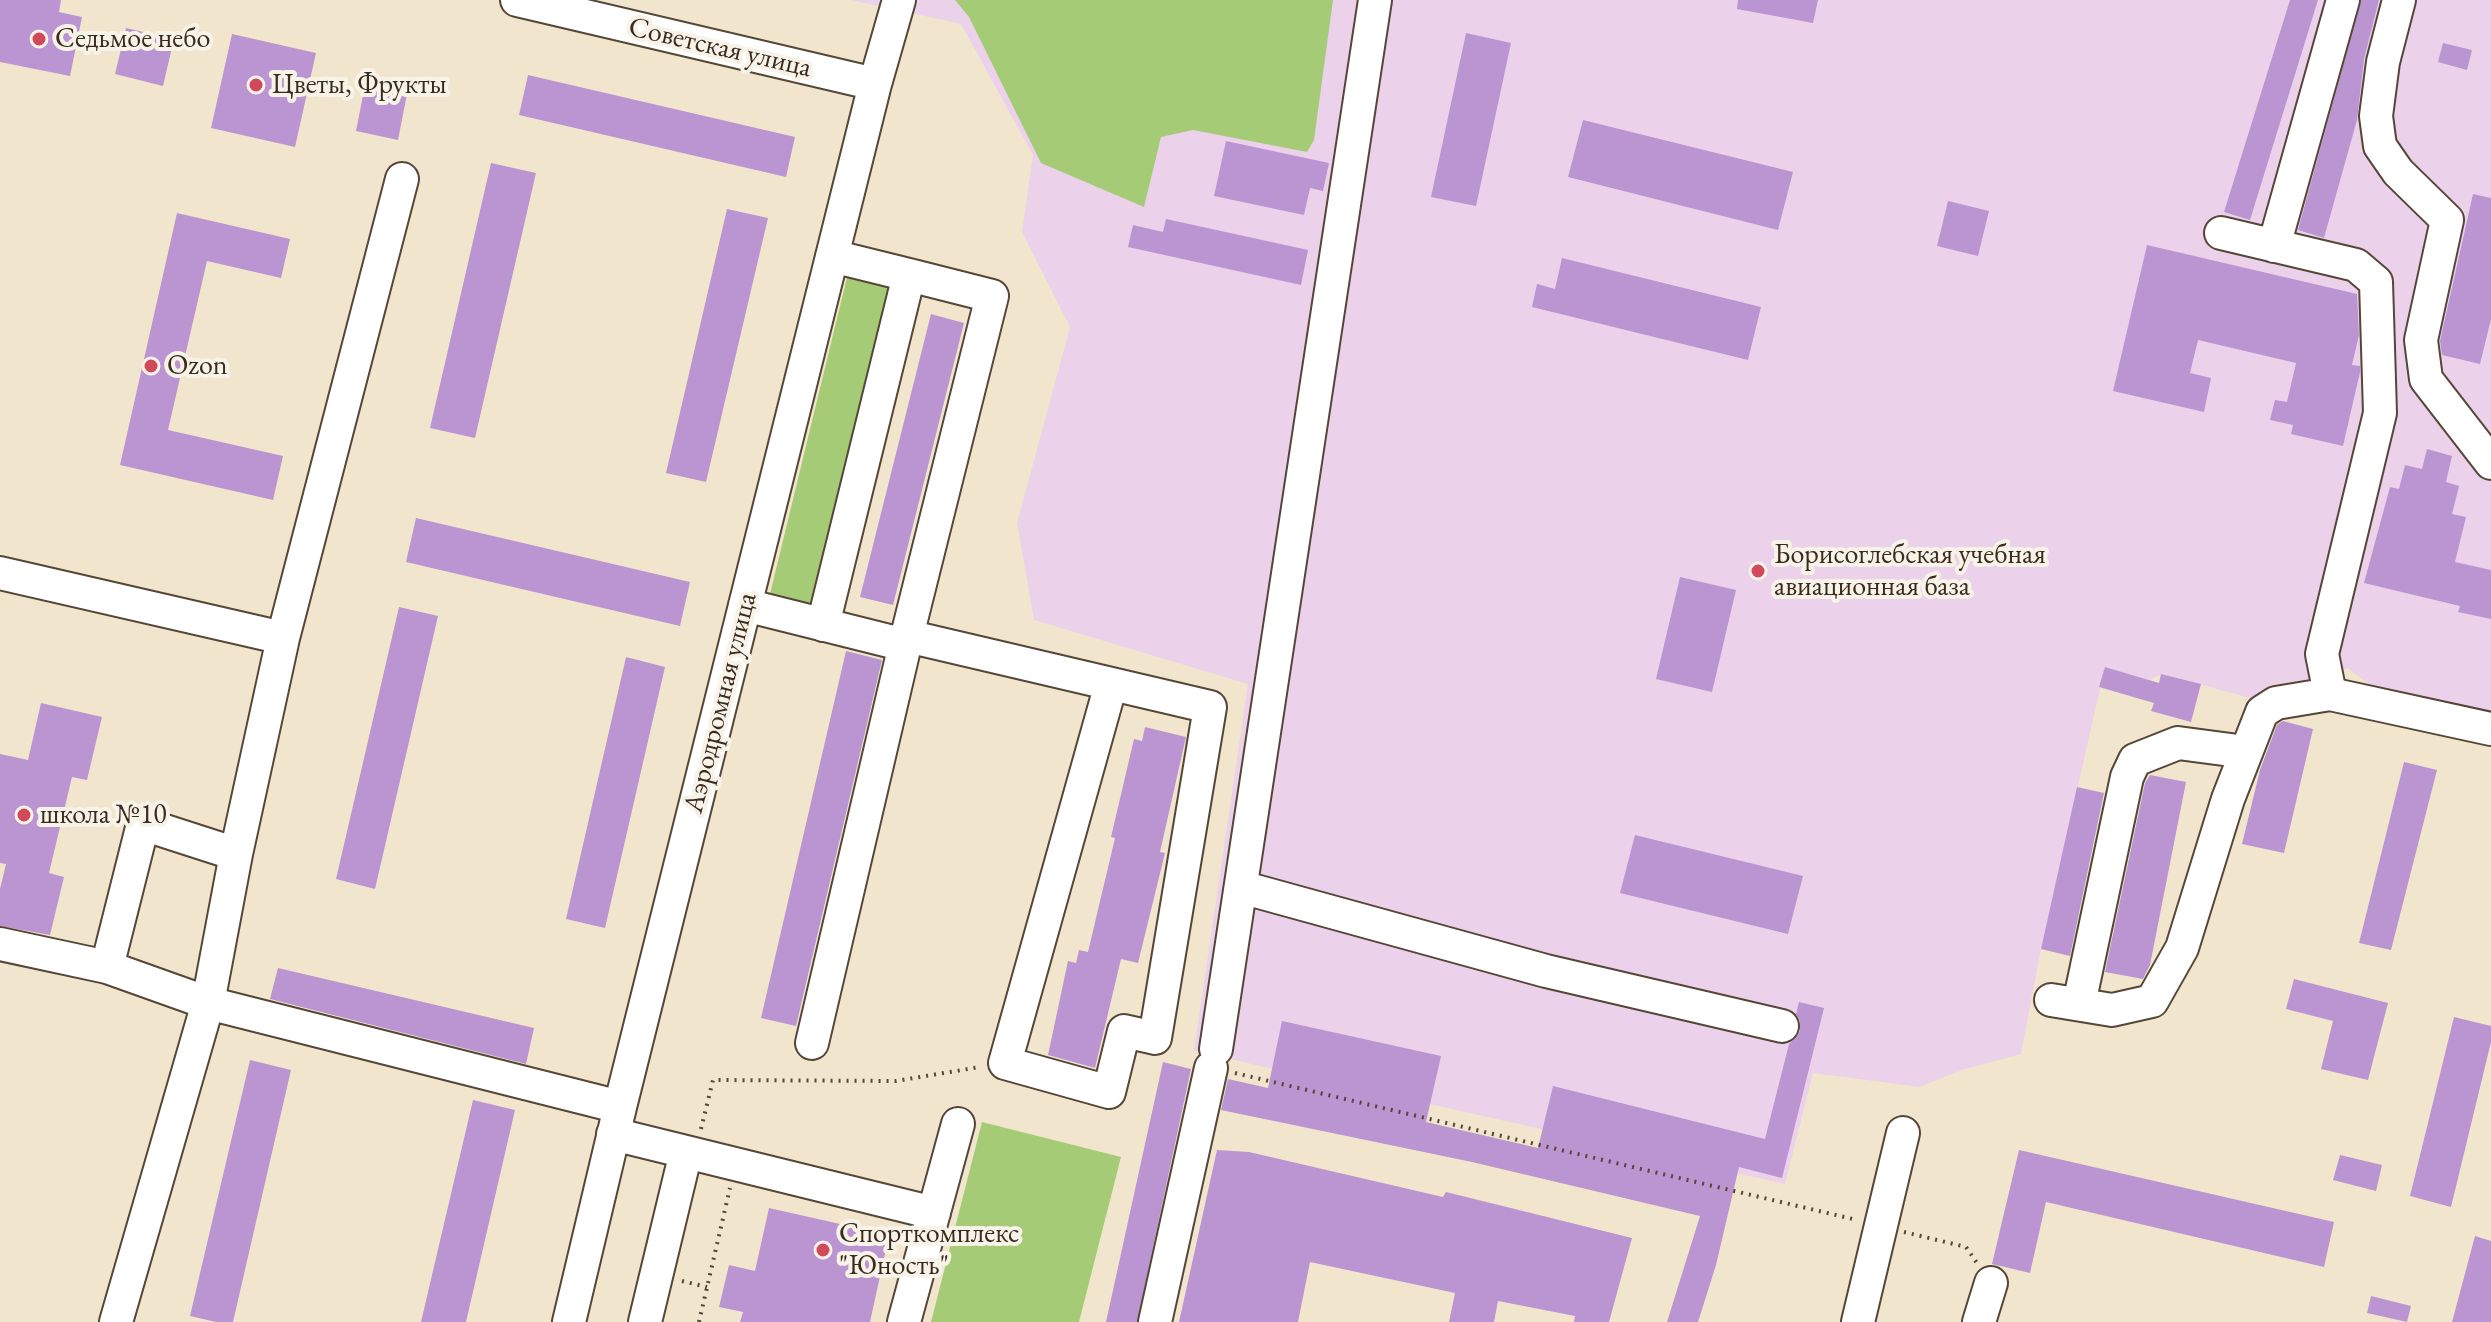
<!DOCTYPE html>
<html>
<head>
<meta charset="utf-8">
<style>
  body { margin:0 }
  canvas { display:block; background:#f1e6cd }
</style>
</head>
<body>
<canvas width="2491" height="1322"></canvas>
<script>
const ctx = document.querySelector('canvas').getContext('2d');
ctx.lineJoin = 'round';
function paint(path, color) { ctx.fillStyle = color; ctx.fill(path, 'evenodd'); }
const toPath = rows => new Path2D(rows.map(r => 'M' + r).join(''));
function trace(path, color, width, dash) { ctx.strokeStyle = color; ctx.lineWidth = width; ctx.lineCap = dash ? 'butt' : 'round'; ctx.setLineDash(dash || []); ctx.stroke(path); }
function drawText(font, color, halo, rows, align = 'center') {
  ctx.font = font + ' "EB Garamond",serif'; ctx.lineWidth = 8; ctx.setLineDash([]); ctx.textBaseline = 'middle'; ctx.strokeStyle = halo; ctx.fillStyle = color; for (const [text, x, y, turn = 0] of rows) {
    ctx.save(); ctx.translate(x, y); ctx.rotate((+turn || 0) * Math.PI / 180); ctx.textAlign = isNaN(turn) ? turn : align; if (halo) ctx.strokeText(text, 0, 0); ctx.fillText(text, 0, 0); ctx.restore();
  }
}
paint(toPath([
  [851,0,2491,0,2491,714,2376,690,2348,668,2261,701,2162,674,2149,680,2105,667,2041,949,2021,1054,1962,1070,1920,1087,1813,1073,1785,1184,1194,1051,1248,684,1034,620,1017,523,1070,327,1022,232,1033,155,961,24]
]), '#ecd1ea');
paint(toPath([
  [955,0,1333,0,1314,140,1307,152,1193,130,1161,137,1144,207,1041,163,969,17],
  [849,269,897,281,816,609,769,598],
  [982,1122,1121,1157,1079,1322,931,1322]
]), '#a6cb76');
paint(toPath([
  [0,0,61,0,59,12,82,17,70,76,0,62],
  [1738,0,1818,0,1813,23,1737,9],
  [2290,0,2318,0,2250,220,2224,212],
  [2361,0,2379,0,2364,59,2357,120,2324,238,2298,230],
  [126,28,174,39,163,86,115,74],
  [1466,33,1511,43,1476,206,1431,197],
  [232,34,316,53,295,147,211,128],
  [2443,43,2472,50,2467,70,2438,62],
  [528,75,795,137,786,177,519,115],
  [366,80,408,89,398,140,356,131],
  [1583,120,1793,172,1778,230,1568,177],
  [1226,141,1329,163,1323,191,1310,188,1304,215,1214,196],
  [491,163,536,173,475,438,430,428],
  [2473,194,2491,198,2491,319,2480,364,2442,355,2440,341],
  [1948,201,1989,211,1978,256,1937,246],
  [727,209,768,218,706,482,666,473],
  [177,213,290,239,281,278,207,261,168,430,283,456,273,500,120,465],
  [1166,219,1308,250,1301,285,1128,247,1133,225,1163,232],
  [2147,245,2357,294,2359,335,2352,365,2360,366,2360,372,2343,446,2291,434,2293,425,2270,420,2275,400,2287,402,2296,363,2198,340,2190,373,2211,378,2204,412,2113,391],
  [1562,258,1761,307,1748,360,1532,307,1537,284,1555,289],
  [931,314,964,323,893,605,860,597],
  [2427,449,2452,456,2446,482,2459,486,2452,514,2466,517,2455,562,2491,570,2491,619,2458,612,2460,606,2364,583,2390,487,2399,489,2405,465,2422,469],
  [416,518,690,582,680,626,406,562],
  [1680,577,1736,590,1712,692,1656,679],
  [399,607,438,616,375,889,336,879],
  [846,651,882,660,796,1026,761,1018],
  [626,657,665,667,605,928,566,919],
  [2105,667,2159,683,2161,674,2201,684,2191,722,2151,711,2154,703,2099,687],
  [41,703,102,717,87,780,72,777,49,873,64,877,50,935,0,926,0,889,6,864,0,863,0,754,28,760],
  [2283,721,2313,729,2284,853,2242,844,2260,770,2277,725],
  [1145,727,1186,737,1160,852,1165,853,1138,963,1121,959,1095,1068,1048,1055,1068,961,1076,963,1079,950,1088,952,1115,838,1111,837,1134,739,1142,741],
  [2404,762,2437,770,2391,950,2359,943],
  [2150,775,2186,782,2150,965,2143,979,2105,972,2145,783],
  [2077,787,2104,793,2070,956,2041,949],
  [1635,835,1803,876,1788,934,1620,893],
  [278,968,534,1028,526,1064,270,999],
  [2294,979,2388,1003,2368,1080,2321,1069,2333,1021,2286,1009],
  [1799,1002,1824,1008,1782,1178,1739,1167,1716,1265,1698,1322,1667,1322,1700,1216,1472,1162,1221,1110,1228,1079,1268,1088,1282,1021,1441,1056,1426,1122,1538,1148,1553,1086,1765,1139,1789,1044,1796,1038,1800,1031,1800,1021,1796,1014],
  [2454,1017,2491,1026,2491,1042,2451,1207,2410,1196],
  [250,1060,291,1070,233,1322,216,1322,190,1316],
  [1163,1062,1191,1069,1137,1322,1106,1322],
  [473,1100,515,1110,466,1322,421,1322],
  [1217,1150,1249,1152,1443,1197,1446,1192,1632,1238,1609,1322,1574,1322,1575,1316,1498,1301,1494,1322,1449,1322,1455,1293,1310,1262,1298,1322,1179,1322],
  [2019,1150,2334,1222,2324,1267,2046,1202,2030,1273,1992,1264],
  [2340,1155,2382,1165,2376,1191,2333,1180],
  [769,1208,889,1235,870,1322,740,1322,743,1312,719,1307,729,1265,755,1271],
  [2475,1236,2491,1241,2491,1322,2452,1322],
  [2371,1296,2411,1306,2407,1322,2367,1313]
]), '#ba95d1');
const minor = toPath([
  [517,0,875,84],
  [2399,0,2383,62,2376,116,2380,146,2398,172,2447,220,2421,340,2426,379,2491,463],
  [2221,233,2356,265,2376,282,2380,413,2322,654,2330,694],
  [2274,246,2343,0],
  [832,256,909,275],
  [0,573,283,638],
  [745,605,905,645],
  [907,636,1210,707,1155,1038,1124,1031,1109,1092,1005,1063,1111,684],
  [1241,887,1546,971,1782,1026],
  [0,944,107,967,208,1003,620,1107],
  [107,967,143,824,236,854],
  [2051,1000,2112,1010,2152,1001,2182,948,2228,799,2262,712,2276,703,2330,694,2491,729],
  [2079,1004,2127,777,2135,760,2178,743,2246,752],
  [812,1043,907,636,992,296,909,275,823,625],
  [1216,1049,1375,0],
  [613,1134,934,1213],
  [116,1322,208,1003,236,854,283,638,402,179],
  [569,1322,620,1107,875,84,899,0],
  [645,1322,686,1152],
  [904,1322,958,1124],
  [1155,1322,1211,1068],
  [1858,1322,1903,1133],
  [1979,1322,1991,1283]
]);
trace(minor, '#564638', 36);
trace(toPath([
  [1235,1073,1857,1220],
  [701,1129,713,1080,896,1081,980,1067],
  [1904,1232,1966,1247,1977,1263],
  [682,1281,707,1287],
  [699,1322,730,1188]
]), '#564638', 4, [2, 6]);
trace(minor, '#fff', 32);
for (const [x, y, r, color] of [
  [39,39,8,"#d1495b"],
  [256,85,8,"#d1495b"],
  [151,366,8,"#d1495b"],
  [1758,571,8,"#d1495b"],
  [24,815,8,"#d1495b"],
  [823,1250,8,"#d1495b"]
]) { const dot = new Path2D(); dot.arc(x, y, r, 0, 2 * Math.PI); ctx.fillStyle = color; ctx.fill(dot); trace(dot, '#f7f3e8', 3); }
drawText('28px', '#3b2a1e', '#f7f3e8', [
  ["Седьмое небо",55,39],
  ["Цветы, Фрукты",272,85],
  ["Ozon",167,366],
  ["Борисоглебская учебная",1774,555],
  ["авиационная база",1774,587],
  ["школа №10",40,815],
  ["Спорткомплекс",839,1234],
  ["\"Юность\"",839,1266]
], 'left');
drawText('28px', '#3b2a1e', '#f7f3e8', [
  ["Советская улица",720,48,13],
  ["Аэродромная улица",721,703,-76]
]);
</script>
</body>
</html>
